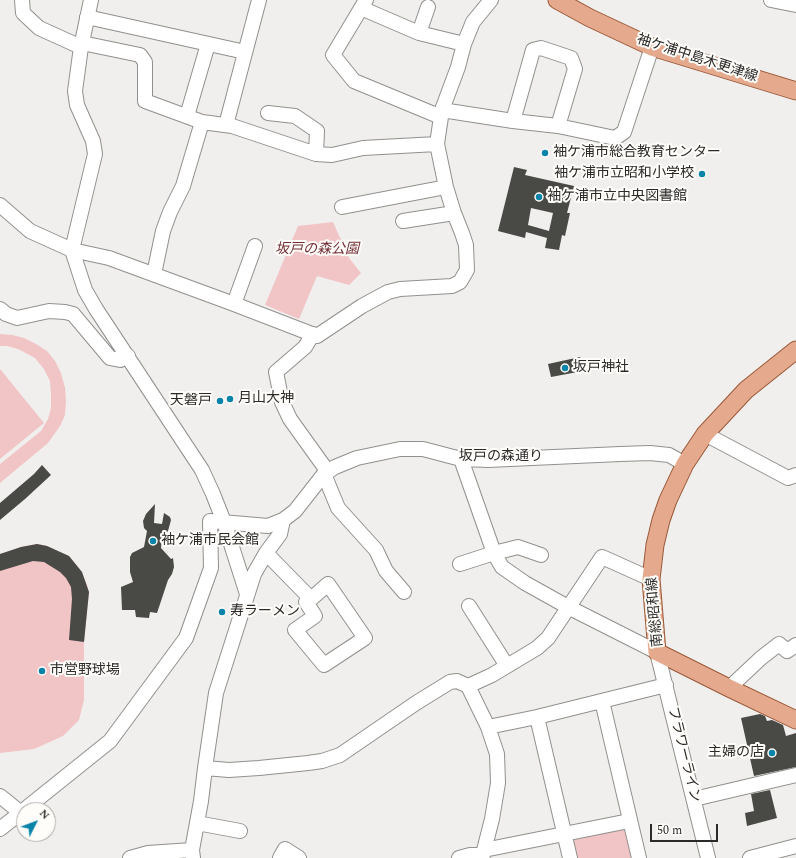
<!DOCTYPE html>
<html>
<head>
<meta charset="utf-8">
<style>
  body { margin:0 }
  #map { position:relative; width:796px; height:858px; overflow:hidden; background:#f1efed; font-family:Spectral,serif }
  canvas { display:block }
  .north { position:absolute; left:16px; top:802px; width:40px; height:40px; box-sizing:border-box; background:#fffdfa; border:1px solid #aaa9a6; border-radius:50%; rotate:48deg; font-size:11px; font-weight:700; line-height:16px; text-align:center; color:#2b2a29 }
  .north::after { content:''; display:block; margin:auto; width:14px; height:18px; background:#0984a9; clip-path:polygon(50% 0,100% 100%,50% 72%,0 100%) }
  .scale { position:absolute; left:650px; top:824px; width:68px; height:18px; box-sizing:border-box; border:2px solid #2b2a29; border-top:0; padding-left:5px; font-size:12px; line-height:14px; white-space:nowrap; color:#2b2a29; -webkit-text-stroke:3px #fffdfa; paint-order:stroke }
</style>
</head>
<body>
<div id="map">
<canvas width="796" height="858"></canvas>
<div class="north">N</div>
<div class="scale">50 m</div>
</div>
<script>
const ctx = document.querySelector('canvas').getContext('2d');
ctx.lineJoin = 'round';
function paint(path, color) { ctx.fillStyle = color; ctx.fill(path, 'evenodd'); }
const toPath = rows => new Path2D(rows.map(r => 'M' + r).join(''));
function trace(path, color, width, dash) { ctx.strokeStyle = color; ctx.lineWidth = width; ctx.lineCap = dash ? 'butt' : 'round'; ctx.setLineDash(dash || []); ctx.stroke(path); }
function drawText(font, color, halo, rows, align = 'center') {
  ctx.font = font + ' Spectral,"Noto Sans JP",serif'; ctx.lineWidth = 4; ctx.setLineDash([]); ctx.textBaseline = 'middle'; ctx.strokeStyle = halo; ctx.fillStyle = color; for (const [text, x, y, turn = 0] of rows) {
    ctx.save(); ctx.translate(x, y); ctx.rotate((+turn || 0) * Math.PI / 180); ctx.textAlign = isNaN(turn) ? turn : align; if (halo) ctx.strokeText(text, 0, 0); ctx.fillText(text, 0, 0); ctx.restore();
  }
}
paint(toPath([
  [333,222,349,258,361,273,349,285,317,276,299,319,265,305,298,226],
  [0,334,12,335,24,338,36,344,47,351,55,361,61,373,65,388,66,401,65,415,60,426,48,443,0,483,0,464,41,431,48,419,51,408,51,395,50,381,44,369,35,358,18,349,7,346,0,346],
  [0,369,44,423,0,459],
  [37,544,47,546,69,556,79,568,86,582,89,592,84,642,84,700,79,720,63,736,34,749,0,753,0,554,21,547],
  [626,826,633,858,575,858,571,838]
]), '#f1c4c6');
paint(toPath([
  [514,167,527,170,525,175,574,186,567,213,570,213,565,236,562,235,559,250,545,248,547,238,526,232,525,238,498,231],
  [531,208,553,213,549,231,528,225],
  [580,357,583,371,551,377,548,364],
  [42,465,51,475,25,499,0,520,0,503,34,474],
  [155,504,154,523,162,524,164,513,170,517,171,520,168,531,162,536,161,548,171,559,173,558,174,567,172,574,168,580,157,613,150,612,149,618,136,617,135,610,122,610,121,587,133,582,130,572,130,557,132,553,144,547,147,531,144,528,143,521,146,514],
  [37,544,47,546,69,556,82,572,89,592,84,642,69,640,72,599,71,587,66,578,60,572,44,562,33,561,0,571,0,554,21,547],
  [760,714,765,716,767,721,772,720,783,725,786,736,796,733,796,767,754,776,741,718],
  [770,790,777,818,747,826,745,813,754,811,751,794]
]), '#494946');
const minor = toPath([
  [22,0,23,13,39,28,81,47],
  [91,0,81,47,75,91,77,105,93,141,95,154,72,250,85,290,96,309,202,470,213,494,224,522,247,594],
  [366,0,333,55,354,81,441,117],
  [771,0,796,5],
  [361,8,419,33,464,44],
  [87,17,245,52],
  [419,33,428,7],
  [82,43,140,55,145,62,145,101,202,122,232,126,316,154,332,155,363,148,437,144],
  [442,110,513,121,558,126,615,138,624,132,652,47],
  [268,113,295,116,317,131,316,154],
  [187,116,208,44],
  [513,121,533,50,541,48,571,58,575,69,558,126],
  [226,125,259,0],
  [0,205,30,231,72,250,109,258,234,304,255,246],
  [342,207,446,187],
  [403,221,454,213],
  [154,274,163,231,170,212,183,186,202,122],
  [234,304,317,336,362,306,388,292,400,289,452,286,460,282,467,270,466,245,462,233,454,213,446,187,437,144,442,110,458,67,464,44,473,22,491,0],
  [0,309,6,314,17,318,49,311,65,312,73,314,110,358,120,360,128,356],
  [313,334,305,347,276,372,282,402,290,419,328,472],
  [705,434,788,478,796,475],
  [461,459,494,553,502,567,525,583,568,607,657,652,708,858],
  [324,474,338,508,376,550,386,571,404,592],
  [266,553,311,599],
  [460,564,494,553,518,547,541,555],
  [328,584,365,638,324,665,295,630,315,616,306,602,311,599,328,584],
  [469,606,507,666],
  [468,686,492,675,537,648,548,638,602,557,651,579],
  [729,688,761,658,779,644,787,651,796,645],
  [602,701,639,858],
  [537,717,570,858],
  [488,727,537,717,666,685],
  [205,768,229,770,259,768,308,763,322,761,340,755,416,703,450,682,457,681,468,686,488,727,497,754,498,783,492,819,482,858],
  [0,796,21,813],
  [694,799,796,775],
  [24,810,110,741,186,638,211,568,210,521,268,526,283,520,295,511,324,474,335,467,357,458,400,449,423,449,461,459,488,460,620,454,650,453,669,455,685,464],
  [197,823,240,831],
  [0,829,24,810],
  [484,850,629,821],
  [130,858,148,853,192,850],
  [193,858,192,850,201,801,205,768,216,693,254,574,266,553,280,534,283,520],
  [280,858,285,849,299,858],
  [459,858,470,855,483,855],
  [750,858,796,846]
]);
const major = toPath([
  [557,0,590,18,652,47,796,91],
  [796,350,746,390,705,434,685,464,668,500,661,520,655,545,651,579,657,652,729,688,796,720]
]);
trace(minor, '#92908d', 16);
trace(major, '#995939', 19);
trace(minor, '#fff', 14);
trace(major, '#e5aa8d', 17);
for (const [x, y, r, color] of [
  [545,153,4,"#0984a9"],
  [702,174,4,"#0984a9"],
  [539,197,4,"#0984a9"],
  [565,368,4,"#0984a9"],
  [230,399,4,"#0984a9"],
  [220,401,4,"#0984a9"],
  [153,541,4,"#0984a9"],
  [222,612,4,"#0984a9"],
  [42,671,4,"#0984a9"],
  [772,753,4,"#0984a9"]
]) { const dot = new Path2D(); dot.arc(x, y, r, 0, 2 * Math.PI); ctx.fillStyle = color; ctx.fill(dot); trace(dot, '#fffdfa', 1.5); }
drawText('14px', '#2b2a29', '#fffdfa', [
  ["袖ケ浦中島木更津線",697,59,18],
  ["坂戸の森通り",501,457],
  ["南総昭和線",656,612,-95],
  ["フラワーライン",683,755,76]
]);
drawText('14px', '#2b2a29', '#fffdfa', [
  ["袖ケ浦市総合教育センター",553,153],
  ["袖ケ浦市立昭和小学校",694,174,"right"],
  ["袖ケ浦市立中央図書館",547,197],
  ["坂戸神社",573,368],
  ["月山大神",238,399],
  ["天磐戸",212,401,"right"],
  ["袖ケ浦市民会館",161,541],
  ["寿ラーメン",230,612],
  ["市営野球場",50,671],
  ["主婦の店",764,753,"right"]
], 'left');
drawText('italic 14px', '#732e36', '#fffdfa', [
  ["坂戸の森公園",317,250]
]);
</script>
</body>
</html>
